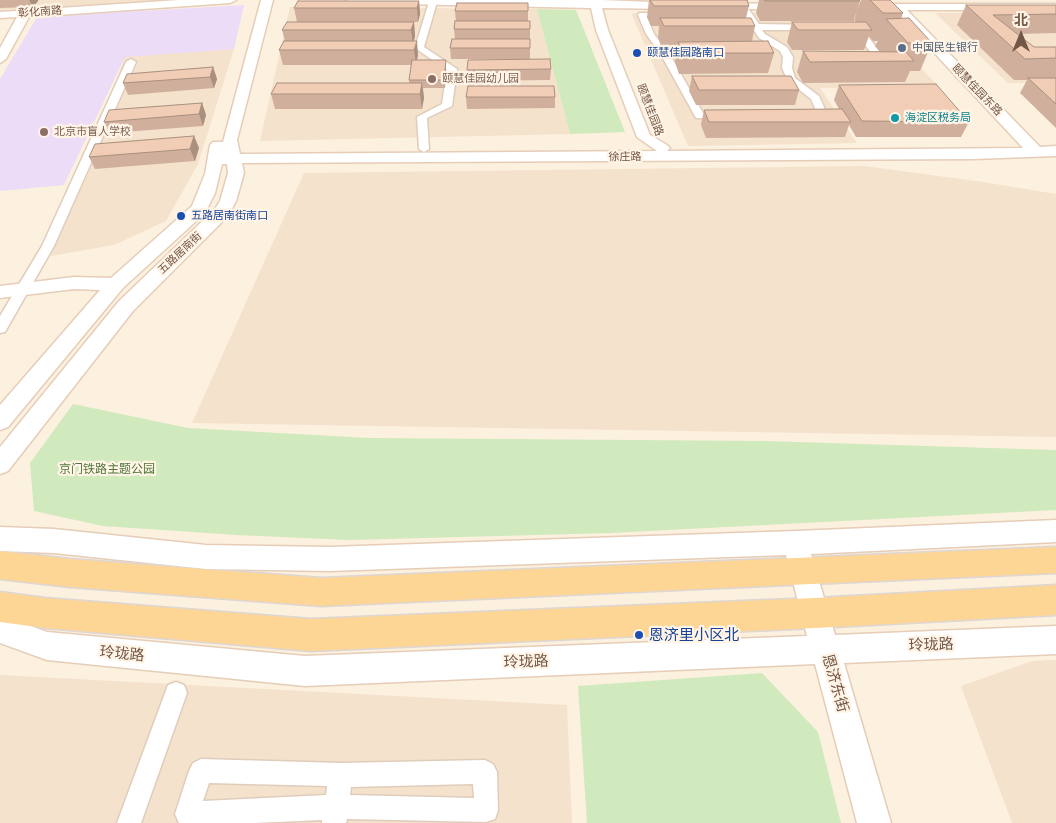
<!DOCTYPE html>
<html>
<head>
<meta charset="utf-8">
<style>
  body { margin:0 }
  #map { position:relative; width:1056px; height:823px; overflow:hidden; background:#fcf0de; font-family:Mulish,"Noto Sans SC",sans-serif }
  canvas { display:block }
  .north { position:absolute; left:996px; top:10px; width:50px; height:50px; -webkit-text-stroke:4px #fff4e5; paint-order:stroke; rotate:0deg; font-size:14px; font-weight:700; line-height:20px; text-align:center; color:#725646 }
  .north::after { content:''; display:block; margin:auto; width:18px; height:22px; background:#725646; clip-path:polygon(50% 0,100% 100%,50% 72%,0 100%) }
</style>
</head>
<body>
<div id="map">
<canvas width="1056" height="823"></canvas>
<div class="north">北</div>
</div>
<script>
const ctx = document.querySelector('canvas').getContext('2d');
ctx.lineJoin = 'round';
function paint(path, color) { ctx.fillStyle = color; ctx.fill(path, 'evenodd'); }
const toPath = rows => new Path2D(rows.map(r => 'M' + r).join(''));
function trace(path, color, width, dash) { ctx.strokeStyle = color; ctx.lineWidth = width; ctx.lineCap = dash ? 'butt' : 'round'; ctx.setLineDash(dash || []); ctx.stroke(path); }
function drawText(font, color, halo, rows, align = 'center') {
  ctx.font = font + ' Mulish,"Noto Sans SC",sans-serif'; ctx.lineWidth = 4.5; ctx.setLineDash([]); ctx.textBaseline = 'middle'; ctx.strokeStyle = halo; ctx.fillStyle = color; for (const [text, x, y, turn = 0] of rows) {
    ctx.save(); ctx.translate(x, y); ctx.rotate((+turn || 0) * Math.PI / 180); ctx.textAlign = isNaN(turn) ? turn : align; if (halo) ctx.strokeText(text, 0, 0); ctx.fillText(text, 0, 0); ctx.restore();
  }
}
paint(toPath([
  [0,0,167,0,0,10],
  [290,7,537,9,570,134,260,141],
  [869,12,938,86,820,88,857,143,688,146,631,13],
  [1056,12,1056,83,1008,83,935,13],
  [234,49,198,164,166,221,114,245,51,256,85,173,125,56],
  [864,166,983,182,1056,194,1056,437,192,423,304,173],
  [1056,660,1056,823,1012,823,961,686,1032,661],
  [0,675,567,705,572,823,0,823]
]), '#f4e2cd');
paint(toPath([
  [244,5,234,49,125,57,64,185,0,191,0,79,37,17]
]), '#eddcf8');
paint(toPath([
  [537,9,576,10,625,132,570,134],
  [73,404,188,428,368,438,763,441,1056,450,1056,510,610,533,349,540,237,535,103,526,34,511,30,463],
  [762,673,818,732,841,823,587,823,578,686]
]), '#d0e9bd');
const street = toPath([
  [431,0,437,2,424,47,457,69,452,106,427,118,429,149,424,152,419,149,417,117,442,104,447,70,415,48,429,2,431,0],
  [739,4,745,4,759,24,816,25,817,27,813,30,762,30,765,34,787,47,793,57,792,68,795,78,819,96,828,116,827,118,804,118,803,116,804,114,817,113,811,99,788,81,782,68,783,57,780,51,759,38,738,6,739,4],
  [639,13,671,13,672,15,668,17,647,17,654,34,669,53,703,113,724,113,728,114,729,116,728,118,696,118,660,53,646,34,638,15,639,13],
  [850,25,856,25,866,34,889,64,887,66,874,66,874,62,877,61,860,38,850,29,850,25],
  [131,59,136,62,54,246,5,332,0,333,0,316,42,246,126,62,131,59],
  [176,682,184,685,187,693,141,823,117,823,168,685,176,682],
  [201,759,341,763,485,760,493,764,497,772,498,810,495,819,486,822,347,819,346,823,322,823,322,820,254,823,179,823,175,814,189,771,193,763,201,759],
  [209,783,327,786,326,795,203,801,209,783],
  [473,784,474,798,350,795,351,787,473,784]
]);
const secondary = toPath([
  [179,0,236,0,230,3,29,17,6,59,0,63,0,48,17,17,0,18,0,12,179,0],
  [261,0,273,0,237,140,240,154,657,151,637,137,596,30,591,8,352,3,346,0,601,0,678,3,684,6,678,9,602,8,608,30,650,135,667,145,670,148,667,151,1023,148,898,14,897,10,868,10,862,7,868,4,1056,4,1056,10,907,10,1040,147,1056,146,1056,156,973,159,242,163,244,173,236,201,228,216,133,311,8,471,0,474,0,447,119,301,215,209,220,201,228,173,227,164,222,164,215,193,205,213,123,288,8,427,0,430,0,405,100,290,74,289,0,298,0,286,74,277,111,278,192,206,205,174,210,145,213,142,223,142,261,0],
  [718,3,788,4,794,7,788,10,714,8,712,6,718,3],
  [1056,520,1056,542,811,554,835,635,1056,626,1056,654,844,663,891,823,857,823,815,664,305,686,47,660,0,643,0,615,47,632,305,656,807,636,786,555,330,571,206,569,54,553,0,551,0,527,54,529,206,545,330,547,796,531,1056,520]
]);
const primary = toPath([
  [1056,547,1056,573,321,606,70,587,0,579,0,551,70,559,321,578,1056,547],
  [1056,585,1056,615,815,628,311,651,45,628,0,622,0,592,45,598,311,619,815,598,1056,585]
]);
trace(street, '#e0ccbb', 3);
trace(secondary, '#e5cdb8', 3);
trace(primary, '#ddd6d3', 3);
paint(street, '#fff');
paint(secondary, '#fff');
paint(primary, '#fdd595');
paint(toPath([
  [0,0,38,0,38,1,33,7,0,8],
  [649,0,747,0,749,6,746,18,755,26,752,41,774,53,768,73,679,74,675,62,677,46,661,46,658,38,659,26,651,26,647,17],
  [759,0,859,0,860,1,854,21,760,21,756,13],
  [861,0,890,0,903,13,901,19,932,43,920,71,910,71,905,82,803,83,797,72,803,51,880,52,875,46,878,41,873,41,869,36,864,50,792,50,787,42,792,22,856,22,854,19],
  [419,1,420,14,418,22,414,22,415,36,414,41,418,55,417,60,446,68,445,88,423,88,424,98,422,109,275,109,271,94,409,83,409,80,412,65,283,65,279,50,285,41,282,30,297,22,294,8],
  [528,3,528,21,530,29,530,59,451,59,450,48,455,39,454,29,456,21,455,11],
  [966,5,1056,5,1056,33,1017,34,1034,47,1056,47,1056,128,1020,93,1027,80,1014,80,957,25],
  [213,67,217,79,214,88,128,95,123,83],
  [551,69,550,80,468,81,467,70],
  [692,76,799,90,795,105,696,105,689,91],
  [839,85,969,122,961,137,856,137,849,125,845,137,706,138,701,125,704,110,839,109,834,100],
  [466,97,555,97,555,108,467,109],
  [202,103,206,115,203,126,110,133,104,122],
  [194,136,199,148,195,161,95,169,89,157]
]), '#d0b09d');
paint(toPath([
  [29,0,38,0,38,1,33,7],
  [419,1,420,14,418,22,417,8],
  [414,22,415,36,413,44,411,30],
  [417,41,418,55,416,65,414,50],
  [446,60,446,68,445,88,444,80],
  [213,67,217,79,214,88,210,77],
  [422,83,424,98,422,109,420,94],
  [202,103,206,115,203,126,199,114],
  [194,136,199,148,195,161,190,149]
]), '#a9907f');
const building = toPath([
  [650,0,747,0,749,6,654,6,650,0],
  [764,0,859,0,860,1,765,1,764,0],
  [870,0,890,0,903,13,883,13,870,0],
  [298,1,419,1,417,8,294,8,298,1],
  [457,3,528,3,528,11,455,11,457,3],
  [966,5,1056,5,1056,14,993,15,1034,47,1056,47,1056,58,1025,59,966,5],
  [660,18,751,18,755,26,664,26,660,18],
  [909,18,932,43,908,43,886,19,909,18],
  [455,21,530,21,530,29,454,29,455,21],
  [287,22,414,22,411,30,282,30,287,22],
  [792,22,866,22,872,30,798,30,792,22],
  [452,39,530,39,530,48,450,48,452,39],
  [284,41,417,41,414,50,279,50,284,41],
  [768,41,774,53,683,53,678,42,768,41],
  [803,51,906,52,914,61,810,62,803,51],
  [550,59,551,69,467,70,468,60,550,59],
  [412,60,446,60,444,80,409,80,412,60],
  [213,67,210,77,123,83,127,74,213,67],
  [692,76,791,76,799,90,699,90,692,76],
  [1028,78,1056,78,1056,104,1028,78],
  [277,83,422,83,420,94,271,94,277,83],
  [936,84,969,122,862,121,839,85,936,84],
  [468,86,554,86,555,97,466,97,468,86],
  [202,103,199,114,104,122,109,110,202,103],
  [842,109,851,122,709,122,704,110,842,109],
  [194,136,190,149,89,157,95,144,194,136]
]);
paint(building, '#f2cdb6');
trace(building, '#a9907f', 1);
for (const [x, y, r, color] of [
  [902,48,5,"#5c6f8a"],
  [637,53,5,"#1a4fb4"],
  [432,79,5,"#8d6e63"],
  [895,118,5,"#0f9aa8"],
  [44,132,5,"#8d6e63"],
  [181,216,5,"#1a4fb4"],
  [639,635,5,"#1a4fb4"]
]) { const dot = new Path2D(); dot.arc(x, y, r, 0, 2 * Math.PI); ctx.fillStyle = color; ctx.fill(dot); trace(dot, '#fff4e5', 2); }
drawText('11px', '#725646', '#fff4e5', [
  ["彰化南路",40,12,-4],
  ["颐慧佳园东路",977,90,46],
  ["颐慧佳园路",650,110,69],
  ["徐庄路",625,157,-1],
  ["五路居南街",180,253,-43]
]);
drawText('11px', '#4e5e75', '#fff4e5', [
  ["中国民生银行",912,48]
], 'left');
drawText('11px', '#164399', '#fff4e5', [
  ["颐慧佳园路南口",647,53],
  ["五路居南街南口",191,216]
], 'left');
drawText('11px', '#785e54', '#fff4e5', [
  ["颐慧佳园幼儿园",442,79],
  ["北京市盲人学校",54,132]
], 'left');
drawText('11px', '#0d838f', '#fff4e5', [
  ["海淀区税务局",905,118]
], 'left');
drawText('12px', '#50783e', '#fff4e5', [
  ["京门铁路主题公园",107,469]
]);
drawText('15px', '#164399', '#fff4e5', [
  ["恩济里小区北",649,635]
], 'left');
drawText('15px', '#725646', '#fff4e5', [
  ["玲珑路",931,645,-2],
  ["玲珑路",122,654,5],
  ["玲珑路",526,662,-2],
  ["恩济东街",835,683,74]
]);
</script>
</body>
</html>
